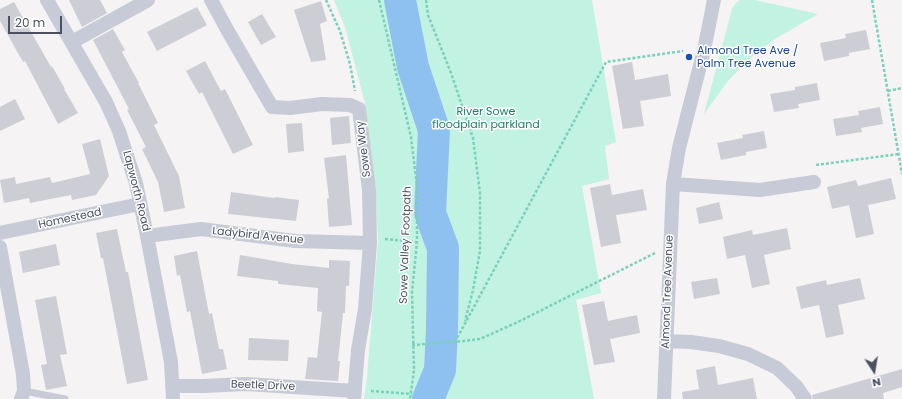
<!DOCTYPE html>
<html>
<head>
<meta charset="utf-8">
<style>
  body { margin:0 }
  #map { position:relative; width:902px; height:399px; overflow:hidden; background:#f5f3f3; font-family:Poppins,sans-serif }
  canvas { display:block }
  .north { position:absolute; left:854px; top:351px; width:40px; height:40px; -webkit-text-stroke:3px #fff; paint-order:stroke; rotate:168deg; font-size:11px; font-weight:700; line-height:16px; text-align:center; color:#4a5061 }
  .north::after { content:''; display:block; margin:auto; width:14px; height:18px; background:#4a5061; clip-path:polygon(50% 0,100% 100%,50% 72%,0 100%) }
  .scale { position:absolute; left:8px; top:16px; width:54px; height:18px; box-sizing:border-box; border:2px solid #4a5061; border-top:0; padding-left:5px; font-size:12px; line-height:14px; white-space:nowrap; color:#4a5061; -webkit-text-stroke:3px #fff; paint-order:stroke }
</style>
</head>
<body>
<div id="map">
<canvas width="902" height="399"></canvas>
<div class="north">N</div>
<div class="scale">20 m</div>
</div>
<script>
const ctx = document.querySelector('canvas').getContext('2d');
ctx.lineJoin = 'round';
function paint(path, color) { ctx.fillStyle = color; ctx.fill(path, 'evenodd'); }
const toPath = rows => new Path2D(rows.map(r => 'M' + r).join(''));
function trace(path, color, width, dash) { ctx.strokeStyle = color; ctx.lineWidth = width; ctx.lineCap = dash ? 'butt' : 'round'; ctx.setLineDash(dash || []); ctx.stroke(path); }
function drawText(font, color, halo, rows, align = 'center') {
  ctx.font = font + ' Poppins,sans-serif'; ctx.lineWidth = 3; ctx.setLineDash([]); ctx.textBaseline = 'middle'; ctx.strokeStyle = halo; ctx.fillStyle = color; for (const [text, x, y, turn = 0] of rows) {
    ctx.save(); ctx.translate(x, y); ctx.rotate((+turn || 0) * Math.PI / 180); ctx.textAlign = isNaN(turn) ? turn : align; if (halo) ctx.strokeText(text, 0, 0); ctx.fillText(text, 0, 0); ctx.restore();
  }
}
paint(toPath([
  [334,0,592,0,616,142,605,146,609,179,582,186,601,293,576,300,594,399,364,399,367,377,378,241,375,184,365,103,345,27],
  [740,0,755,0,818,14,775,39,749,59,728,81,704,114,732,9,735,4]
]), '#c2f2e1');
trace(toPath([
  [400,0,413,67,434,130,430,213,443,248,442,329,440,370,428,399]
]), '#8ec1ef', 32);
paint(toPath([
  [69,0,100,0,107,13,82,27],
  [321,1,327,21,320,24,326,60,311,62,294,10],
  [14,2,51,67,52,66,65,89,64,89,78,113,58,124,25,61,23,62,0,21,0,9],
  [197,7,207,25,157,51,147,32],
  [262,14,276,37,261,45,248,22],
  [113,29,125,50,122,52,139,83,138,83,158,123,154,125,179,176,185,208,164,212,158,182,142,149,146,147,127,110,129,109,93,40],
  [866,30,870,49,849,53,849,56,824,61,820,43,846,38,845,34],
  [205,61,221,91,225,89,253,145,233,154,202,92,199,94,186,71],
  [632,62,635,80,668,74,671,96,640,101,644,126,623,129,612,66],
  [817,83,820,100,798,104,799,108,774,112,770,94,795,90,795,87],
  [15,99,25,119,0,131,0,107],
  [880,107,883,124,861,128,862,132,836,136,833,119,859,115,858,111],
  [349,116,351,143,332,145,330,118],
  [302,123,304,151,288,153,286,124],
  [764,131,767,148,746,152,746,155,721,160,717,143,743,138,742,135],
  [100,139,109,176,96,195,72,200,71,195,30,203,29,198,4,203,0,180,15,177,16,184,50,177,52,183,90,174,82,144],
  [346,155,352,225,329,227,327,199,329,198,324,158],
  [891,178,896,199,868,205,874,234,856,238,849,205,832,209,827,187,856,180,858,186],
  [610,184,612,195,643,189,647,210,616,215,621,243,601,247,590,188],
  [231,192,275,198,275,197,299,200,296,221,228,214],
  [719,202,723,219,699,224,696,208],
  [787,228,791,249,764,255,770,284,752,288,745,255,727,259,723,237,752,230,753,235],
  [117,229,126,272,128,272,148,380,127,384,103,258,101,258,96,233],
  [56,244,60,265,23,273,19,252],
  [197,251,209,314,212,313,219,349,223,349,227,369,202,374,190,311,187,312,180,275,177,276,174,256],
  [240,255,292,264,329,268,329,260,350,261,349,286,346,286,345,313,343,313,338,361,340,361,338,381,305,379,308,357,317,358,322,312,317,311,318,288,278,284,278,281,237,276],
  [717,278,720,294,694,299,691,282],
  [860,278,865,299,838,305,844,334,826,338,819,305,801,309,796,287,826,280,827,285],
  [56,296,67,354,60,355,67,386,46,390,41,365,47,364,35,300],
  [604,301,608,321,637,315,640,333,610,339,615,362,594,365,582,305],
  [249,338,289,340,288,361,248,360],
  [715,366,718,385,753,378,757,399,683,399,682,392,699,389,696,370],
  [902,369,902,387,883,393,884,399,813,399,812,395]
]), '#cdced5');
trace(toPath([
  [326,0,340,31,350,64,355,91],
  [379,0,411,137,417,186,417,242,412,292,414,370,410,399],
  [426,0,428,15,451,73,473,138,480,193,480,251,473,290,465,321],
  [872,0,902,174],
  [888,91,902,88],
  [816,165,899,154],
  [385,239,416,242],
  [655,253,518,322,480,339,455,342,606,62,683,51],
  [412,345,455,342],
  [371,391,412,394]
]), '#79d1bd', 2.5, [3, 2]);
trace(toPath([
  [24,391,65,399]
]), '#c7cbd7', 7);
trace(toPath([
  [47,0,106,102,119,131,127,156,136,183,147,236,171,362,173,399],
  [211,0,229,33,272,107,290,108,322,104,350,105,359,109,369,190,370,243,365,309,358,350,354,399],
  [72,42,148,0],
  [673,184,760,190,814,182],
  [0,233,140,204],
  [147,236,201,229,295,241,370,243],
  [0,247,23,374,24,391,21,399],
  [666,341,691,342,719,346,748,354,777,368,796,386,805,399],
  [172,386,204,386,246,384,355,391],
  [664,399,673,184,679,148,704,50,714,0]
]), '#c7cbd7', 14);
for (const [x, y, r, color] of [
  [689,57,4,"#1a4fb4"]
]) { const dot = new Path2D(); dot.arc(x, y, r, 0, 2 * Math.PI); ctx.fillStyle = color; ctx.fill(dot); trace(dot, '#fff', 1.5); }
drawText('11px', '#164399', '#fff', [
  ["Almond Tree Ave /",697,51],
  ["Palm Tree Avenue",697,64]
], 'left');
drawText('11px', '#158168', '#fff', [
  ["River Sowe",486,112],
  ["floodplain parkland",486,125]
]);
drawText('11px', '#4a5061', '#fff', [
  ["Sowe Way",364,149,-97],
  ["Lapworth Road",136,191,76],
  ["Homestead",70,219,-12],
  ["Ladybird Avenue",258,236,6],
  ["Sowe Valley Footpath",406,245,-88],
  ["Almond Tree Avenue",668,292,-88],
  ["Beetle Drive",263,386,2]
]);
</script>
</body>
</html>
